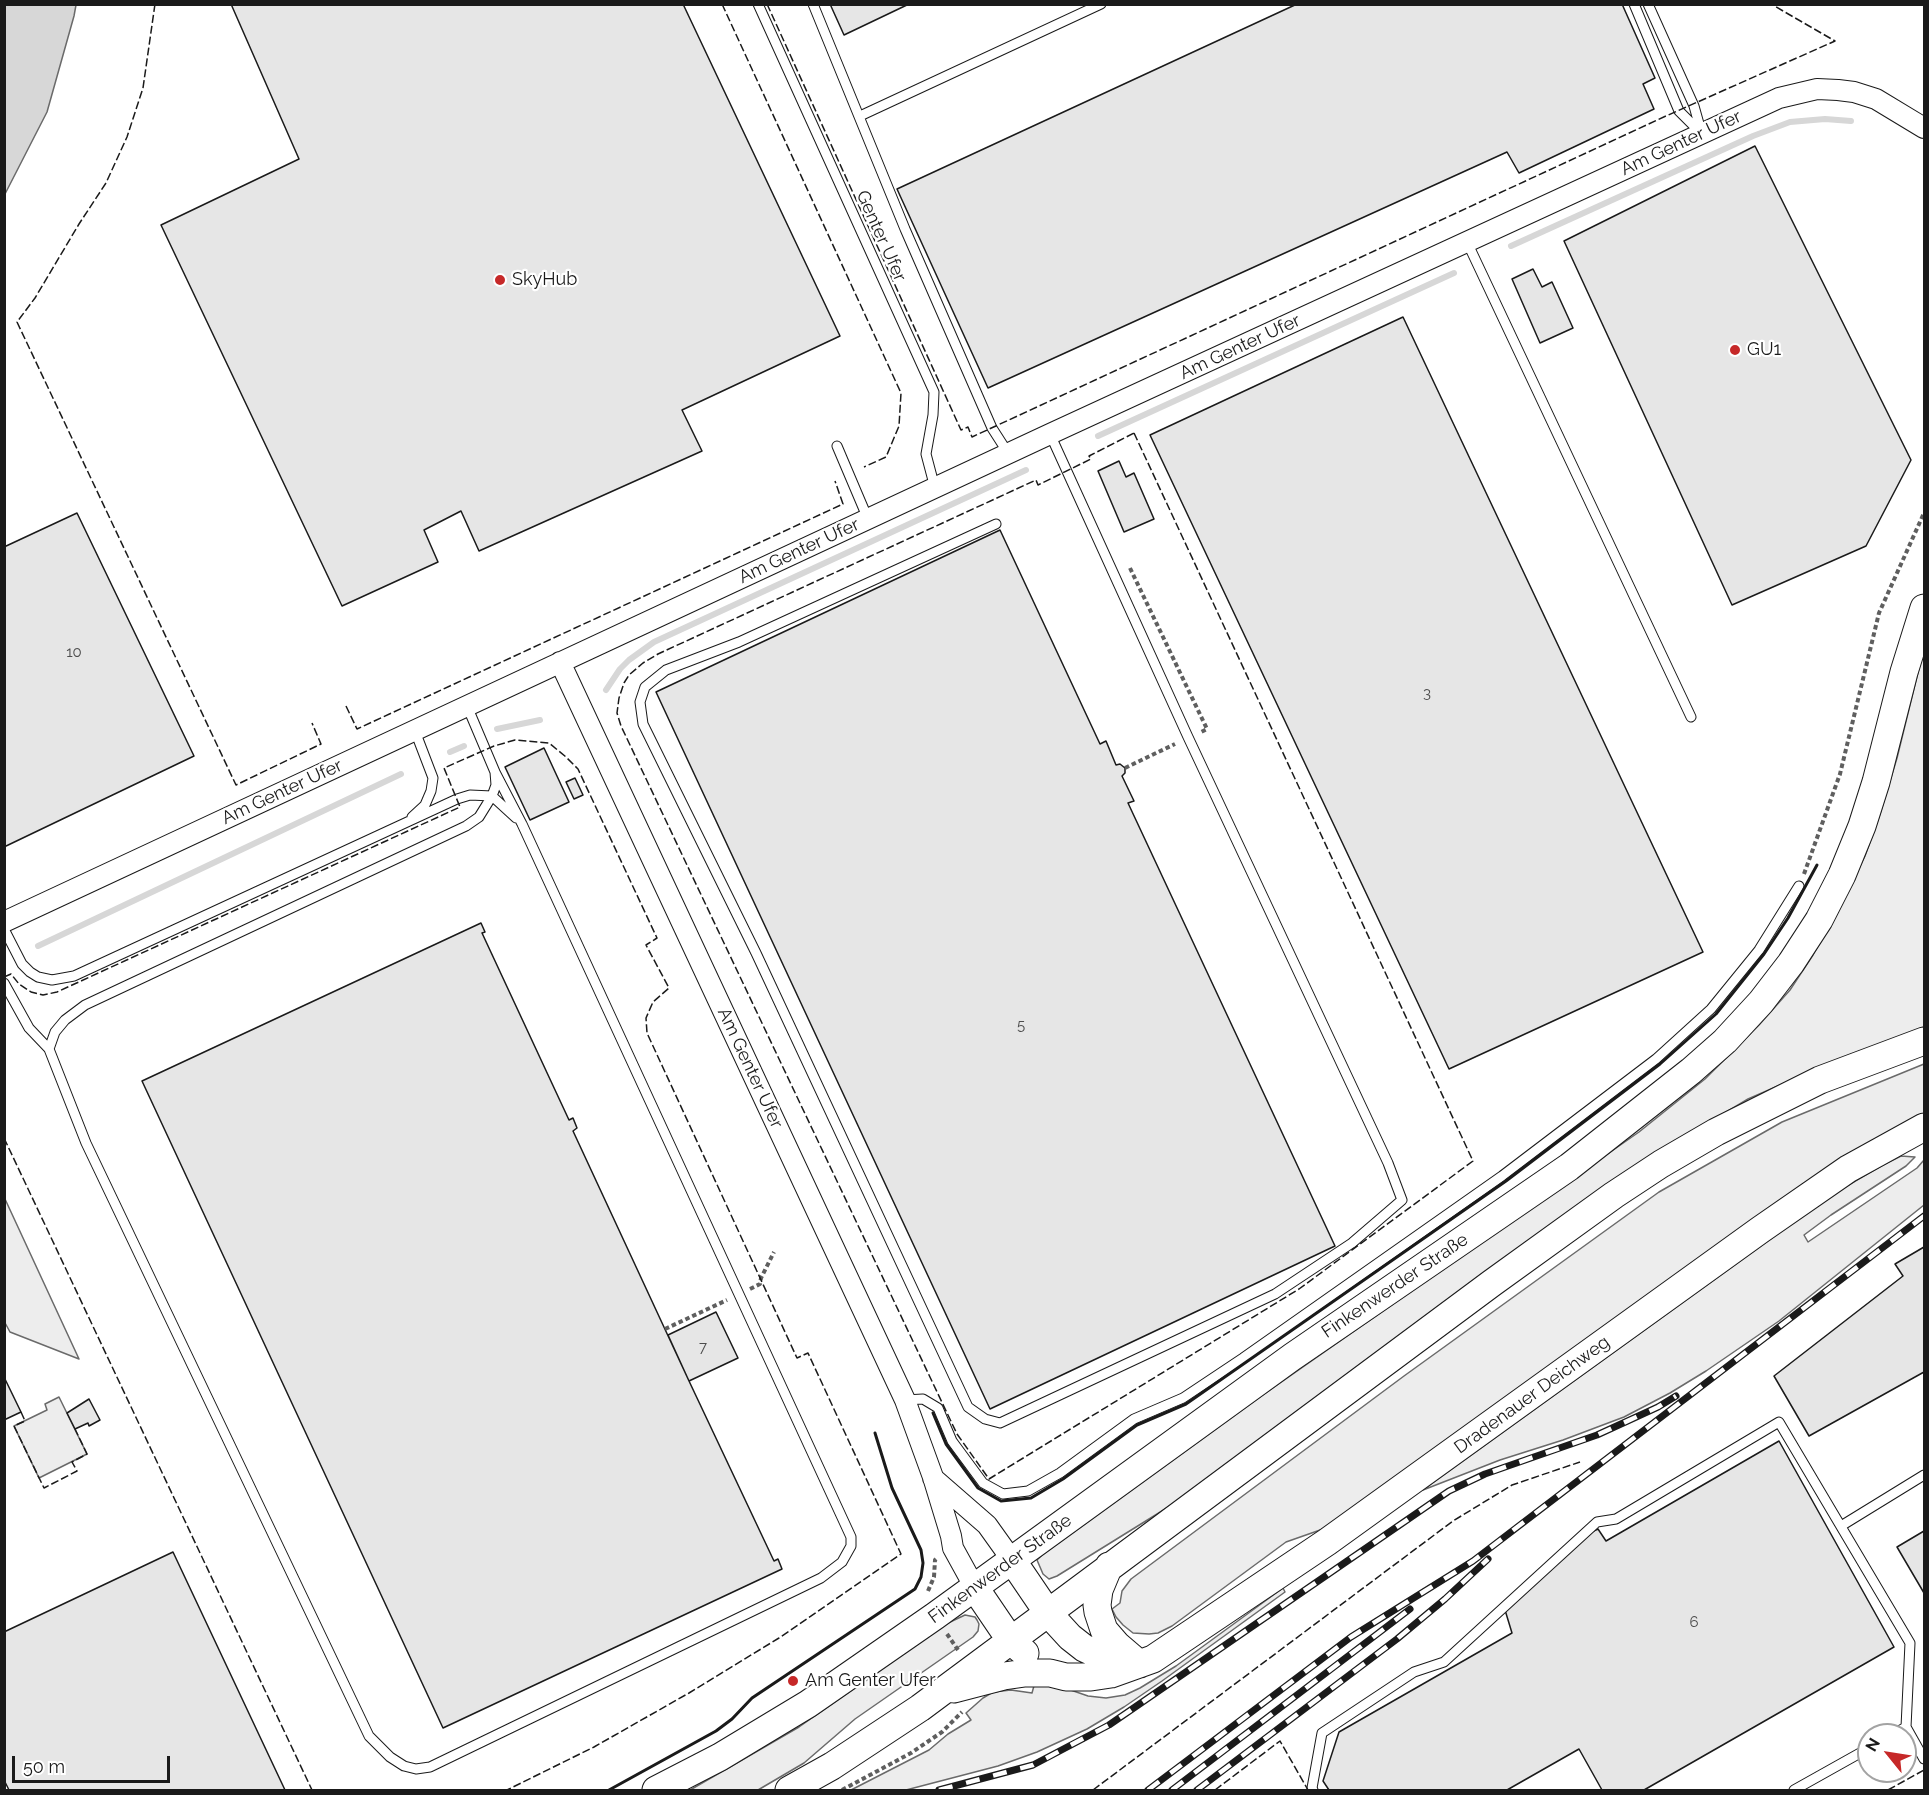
<!DOCTYPE html>
<html>
<head>
<meta charset="utf-8">
<style>
  body { margin:0 }
  #map { position:relative; width:1929px; height:1795px; overflow:hidden; background:#fff; font-family:Raleway,sans-serif }
  canvas { display:block }
  .frame { position:absolute; inset:0; border:6px solid #1a1a1a; pointer-events:none }
  .north { position:absolute; left:1857px; top:1723px; width:60px; height:60px; box-sizing:border-box; background:#fff; border:2px solid #a3a3a3; border-radius:50%; rotate:300deg; font-size:16px; font-weight:700; line-height:24px; text-align:center; color:#1a1a1a }
  .north::after { content:''; display:block; margin:auto; width:21px; height:27px; background:#c62828; clip-path:polygon(50% 0,100% 100%,50% 72%,0 100%) }
  .scale { position:absolute; left:12px; top:1756px; width:158px; height:27px; box-sizing:border-box; border:3px solid #1a1a1a; border-top:0; padding-left:8px; font-size:18px; line-height:21px; white-space:nowrap; color:#1a1a1a; -webkit-text-stroke:4px #fff; paint-order:stroke }
</style>
</head>
<body>
<div id="map">
<canvas width="1929" height="1795"></canvas>
<div class="frame"></div>
<div class="north">N</div>
<div class="scale">50 m</div>
</div>
<script>
const ctx = document.querySelector('canvas').getContext('2d');
ctx.lineJoin = 'round';
function paint(path, color) { ctx.fillStyle = color; ctx.fill(path, 'evenodd'); }
const toPath = rows => new Path2D(rows.map(r => 'M' + r).join(''));
function trace(path, color, width, dash) { ctx.strokeStyle = color; ctx.lineWidth = width; ctx.lineCap = dash ? 'butt' : 'round'; ctx.setLineDash(dash || []); ctx.stroke(path); }
function drawText(font, color, halo, rows, align = 'center') {
  ctx.font = font + ' Raleway,sans-serif'; ctx.lineWidth = 4.5; ctx.setLineDash([]); ctx.textBaseline = 'middle'; ctx.strokeStyle = halo; ctx.fillStyle = color; for (const [text, x, y, turn = 0] of rows) {
    ctx.save(); ctx.translate(x, y); ctx.rotate((+turn || 0) * Math.PI / 180); ctx.textAlign = isNaN(turn) ? turn : align; if (halo) ctx.strokeText(text, 0, 0); ctx.fillText(text, 0, 0); ctx.restore();
  }
}
const built = toPath([
  [1924,648,1924,1027,1817,1069,1748,1099,1630,1170,1170,1506,1057,1576,1049,1579,1043,1574,1037,1560,1042,1555,1260,1397,1639,1132,1705,1079,1759,1025,1790,990,1813,955,1838,911,1865,856,1880,814,1897,758,1924,648],
  [1924,1064,1924,1114,1323,1529,1286,1542,1172,1626,1158,1633,1149,1634,1133,1633,1123,1625,1116,1617,1112,1609,1120,1603,1122,1591,1131,1579,1404,1376,1659,1192,1782,1122,1924,1064],
  [1901,1156,1915,1157,1906,1166,1831,1215,1804,1235,1808,1242,1917,1168,1924,1160,1924,1205,1779,1321,1706,1371,1670,1393,1624,1417,1563,1440,1500,1460,1423,1490,1833,1194,1881,1166,1901,1156],
  [4,1199,5,1199,79,1359,10,1332,4,1321,4,1199],
  [59,1397,87,1454,39,1478,14,1426,47,1410,45,1404,59,1397],
  [1283,1588,1285,1592,1162,1681,1124,1707,1087,1729,1037,1752,998,1766,906,1790,851,1790,929,1750,948,1734,971,1720,966,1713,983,1698,993,1692,1011,1690,1032,1693,1035,1682,1062,1687,1088,1696,1106,1698,1125,1695,1140,1688,1176,1666,1283,1588],
  [965,1615,975,1617,977,1620,979,1624,978,1631,973,1637,855,1719,804,1763,758,1790,690,1790,799,1727,948,1623,965,1615]
]);
paint(built, '#ededed');
trace(built, '#6a6a6a', 1.5);
const water = toPath([
  [5,4,76,5,74,16,47,112,5,194,5,4]
]);
paint(water, '#d7d7d7');
trace(water, '#6a6a6a', 1.5);
trace(toPath([
  [1511,246,1753,136,1790,122,1825,119,1851,121],
  [1098,436,1454,273],
  [606,690,620,669,629,660,654,642,1026,470],
  [497,729,540,720],
  [450,752,464,746],
  [38,946,401,774]
]), '#d7d7d7', 6);
const building = toPath([
  [231,4,683,4,840,336,682,410,702,451,479,551,461,511,424,530,438,562,342,606,161,225,299,159,231,4],
  [830,4,909,4,844,35,830,4],
  [1297,4,1622,4,1655,78,1643,84,1654,109,1519,173,1507,152,988,388,897,189,1297,4],
  [1755,146,1911,460,1866,546,1732,605,1564,241,1755,146],
  [1533,269,1542,287,1552,282,1573,328,1540,343,1512,279,1533,269],
  [1403,317,1703,952,1449,1069,1150,435,1403,317],
  [1119,461,1126,477,1134,473,1154,519,1124,532,1098,471,1119,461],
  [77,513,194,756,4,847,4,547,77,513],
  [1000,530,1100,744,1106,741,1116,765,1120,764,1125,768,1125,773,1122,776,1134,801,1128,803,1335,1246,990,1409,656,692,1000,530],
  [544,748,569,802,530,820,505,767,544,748],
  [575,778,583,795,574,799,566,782,575,778],
  [481,923,485,932,482,933,569,1120,573,1118,577,1128,573,1131,689,1381,774,1561,778,1559,782,1569,443,1728,142,1081,481,923],
  [1924,1247,1924,1372,1809,1436,1774,1376,1903,1276,1895,1264,1924,1247],
  [716,1312,738,1358,689,1381,668,1335,716,1312],
  [4,1377,21,1412,4,1420,4,1377],
  [89,1399,100,1420,89,1426,88,1423,75,1429,67,1413,89,1399],
  [1779,1441,1894,1647,1644,1790,1602,1790,1579,1749,1507,1790,1329,1790,1323,1781,1339,1732,1512,1633,1505,1610,1585,1535,1598,1529,1606,1541,1779,1441],
  [1924,1531,1924,1593,1897,1547,1924,1531],
  [173,1552,285,1790,9,1790,4,1780,4,1632,173,1552]
]);
paint(building, '#e6e6e6');
trace(building, '#1a1a1a', 1.5);
const service = toPath([
  [758,4,934,392,933,415,926,454,935,488],
  [813,4,905,229,992,428,1008,453],
  [1634,4,1679,111,1701,133],
  [1648,4,1694,106,1701,131],
  [860,116,1101,4],
  [1467,242,1691,717],
  [837,446,868,519],
  [996,524,739,642,666,670,645,687,640,702,643,724,756,953,968,1407,985,1419,1000,1423,1275,1294,1352,1243,1402,1200,1388,1163,1188,737,1050,434],
  [412,817,425,805,431,791,433,778,415,731],
  [4,929,22,964,30,972,38,977,52,980,74,976,457,799,470,795,492,796,516,818],
  [4,983,29,1028,49,1049,86,1143,369,1736,390,1757,404,1766,416,1769,430,1767,821,1578,842,1562,851,1546,851,1537,522,824,495,772],
  [49,1049,55,1032,65,1020,85,1005,466,826,479,817,492,796,496,785,495,772,467,706],
  [905,1400,923,1399,938,1408,952,1441,983,1483,1003,1494,1028,1491,1060,1473,1134,1419,1183,1398,1243,1358,1502,1176,1656,1059,1711,1009,1759,950,1799,886],
  [1841,1526,1924,1475],
  [1892,1735,1906,1727,1924,1759],
  [1313,1790,1312,1788,1322,1733,1414,1672,1444,1662,1597,1522,1616,1519,1779,1422,1910,1643,1906,1727],
  [1794,1790,1869,1748]
]);
const minor = toPath([
  [560,662,905,1400,933,1477,951,1536,953,1548,975,1588],
  [4,922,1050,434,1779,98,1817,89,1838,90,1854,92,1876,99,1924,128],
  [933,1478,987,1525,1012,1560]
]);
const secondary = toPath([
  [1012,1560,1048,1613,1070,1637,1084,1648,1099,1655,1140,1664],
  [1109,1566,1099,1590,1097,1605,1098,1612,1104,1630,1117,1645,1138,1663],
  [975,1588,1011,1641,1025,1653],
  [954,1689,1004,1676,1025,1673,1050,1673,1066,1677,1091,1677,1111,1674,1153,1659,1327,1542,1760,1230,1848,1169,1924,1127],
  [656,1790,720,1757,808,1704,935,1616,1292,1357,1569,1167,1691,1071,1725,1041,1761,1002,1791,963,1819,920,1842,875,1862,826,1876,782,1904,672,1924,608],
  [789,1790,832,1766,920,1708,1492,1283,1614,1195,1661,1164,1716,1132,1820,1080,1924,1041]
]);
trace(service, '#1a1a1a', 11);
trace(minor, '#1a1a1a', 22);
trace(secondary, '#1a1a1a', 29);
trace(toPath([
  [1130,568,1207,729,1201,732],
  [1125,768,1175,744],
  [1804,874,1840,774,1879,613,1924,513],
  [750,1289,760,1284,761,1278,774,1252],
  [665,1329,727,1300],
  [928,1591,934,1577,935,1560,936,1559],
  [947,1634,958,1650],
  [842,1790,911,1753,942,1732,962,1712]
]), '#5f5f5f', 4, [4.5, 3]);
trace(service, '#fff', 9);
trace(minor, '#fff', 20);
trace(secondary, '#fff', 27);
const rail = toPath([
  [939,1790,1033,1765,1109,1725,1449,1491,1485,1474,1597,1435,1658,1407,1676,1396],
  [1148,1790,1351,1637,1473,1561,1924,1216],
  [1172,1790,1410,1609],
  [1197,1790,1397,1639,1445,1599,1488,1559]
]);
trace(rail, '#1a1a1a', 7);
trace(rail, '#fff', 4.5, [14]);
trace(toPath([
  [155,4,143,88,127,137,106,183,79,224,35,298,17,322,236,785,321,744,312,723],
  [722,4,901,393,899,426,886,457,864,467],
  [767,4,961,430,968,427,972,437,1666,116,1835,41,1771,4],
  [1134,433,1473,1161,1299,1289,989,1479,957,1434,621,726,617,713,619,698,624,683,629,675,643,663,658,654,1036,480,1038,485,1091,459,1089,456,1134,433],
  [346,706,357,729,843,504,835,481],
  [4,977,11,974,19,984,31,992,43,995,57,992,460,807,444,768,494,746,515,740,549,743,566,757,578,769,657,938,646,945,669,988,653,1002,646,1018,647,1033,797,1358,808,1353,901,1554,779,1638,689,1693,594,1747,507,1790],
  [4,1138,312,1790],
  [21,1412,25,1421,14,1426,44,1488,77,1471,72,1462,87,1454,75,1429],
  [1093,1790,1453,1521,1512,1485,1580,1462],
  [1215,1790,1280,1741,1308,1790],
  [1888,1790,1924,1770]
]), '#1a1a1a', 1.5, [8, 3]);
trace(toPath([
  [933,1413,946,1444,978,1488,1001,1501,1031,1498,1063,1479,1137,1425,1186,1404,1506,1181,1660,1064,1716,1014,1764,954,1788,918,1817,865],
  [609,1790,716,1731,732,1719,752,1698,915,1589,921,1577,923,1563,921,1550,892,1488,875,1433]
]), '#1a1a1a', 3);
for (const [x, y, r, color] of [
  [500,280,6,"#c62828"],
  [1735,350,6,"#c62828"],
  [793,1681,6,"#c62828"]
]) { const dot = new Path2D(); dot.arc(x, y, r, 0, 2 * Math.PI); ctx.fillStyle = color; ctx.fill(dot); trace(dot, '#fff', 2); }
drawText('15px', '#4d4d4d', null, [
  ["10",74,652],
  ["3",1427,693],
  ["5",1021,1025],
  ["7",703,1347],
  ["6",1694,1622]
]);
drawText('18px', '#1a1a1a', '#fff', [
  ["Am Genter Ufer",1681,143,-25],
  ["Genter Ufer",881,236,66],
  ["Am Genter Ufer",1240,347,-25],
  ["Am Genter Ufer",799,551,-25],
  ["Am Genter Ufer",282,792,-25],
  ["Am Genter Ufer",750,1068,65],
  ["Finkenwerder Straße",1395,1286,-34],
  ["Dradenauer Deichweg",1532,1395,-36],
  ["Finkenwerder Straße",1000,1569,-36]
]);
drawText('18px', '#1a1a1a', '#fff', [
  ["SkyHub",512,280],
  ["GU1",1747,350],
  ["Am Genter Ufer",805,1681]
], 'left');
</script>
</body>
</html>
